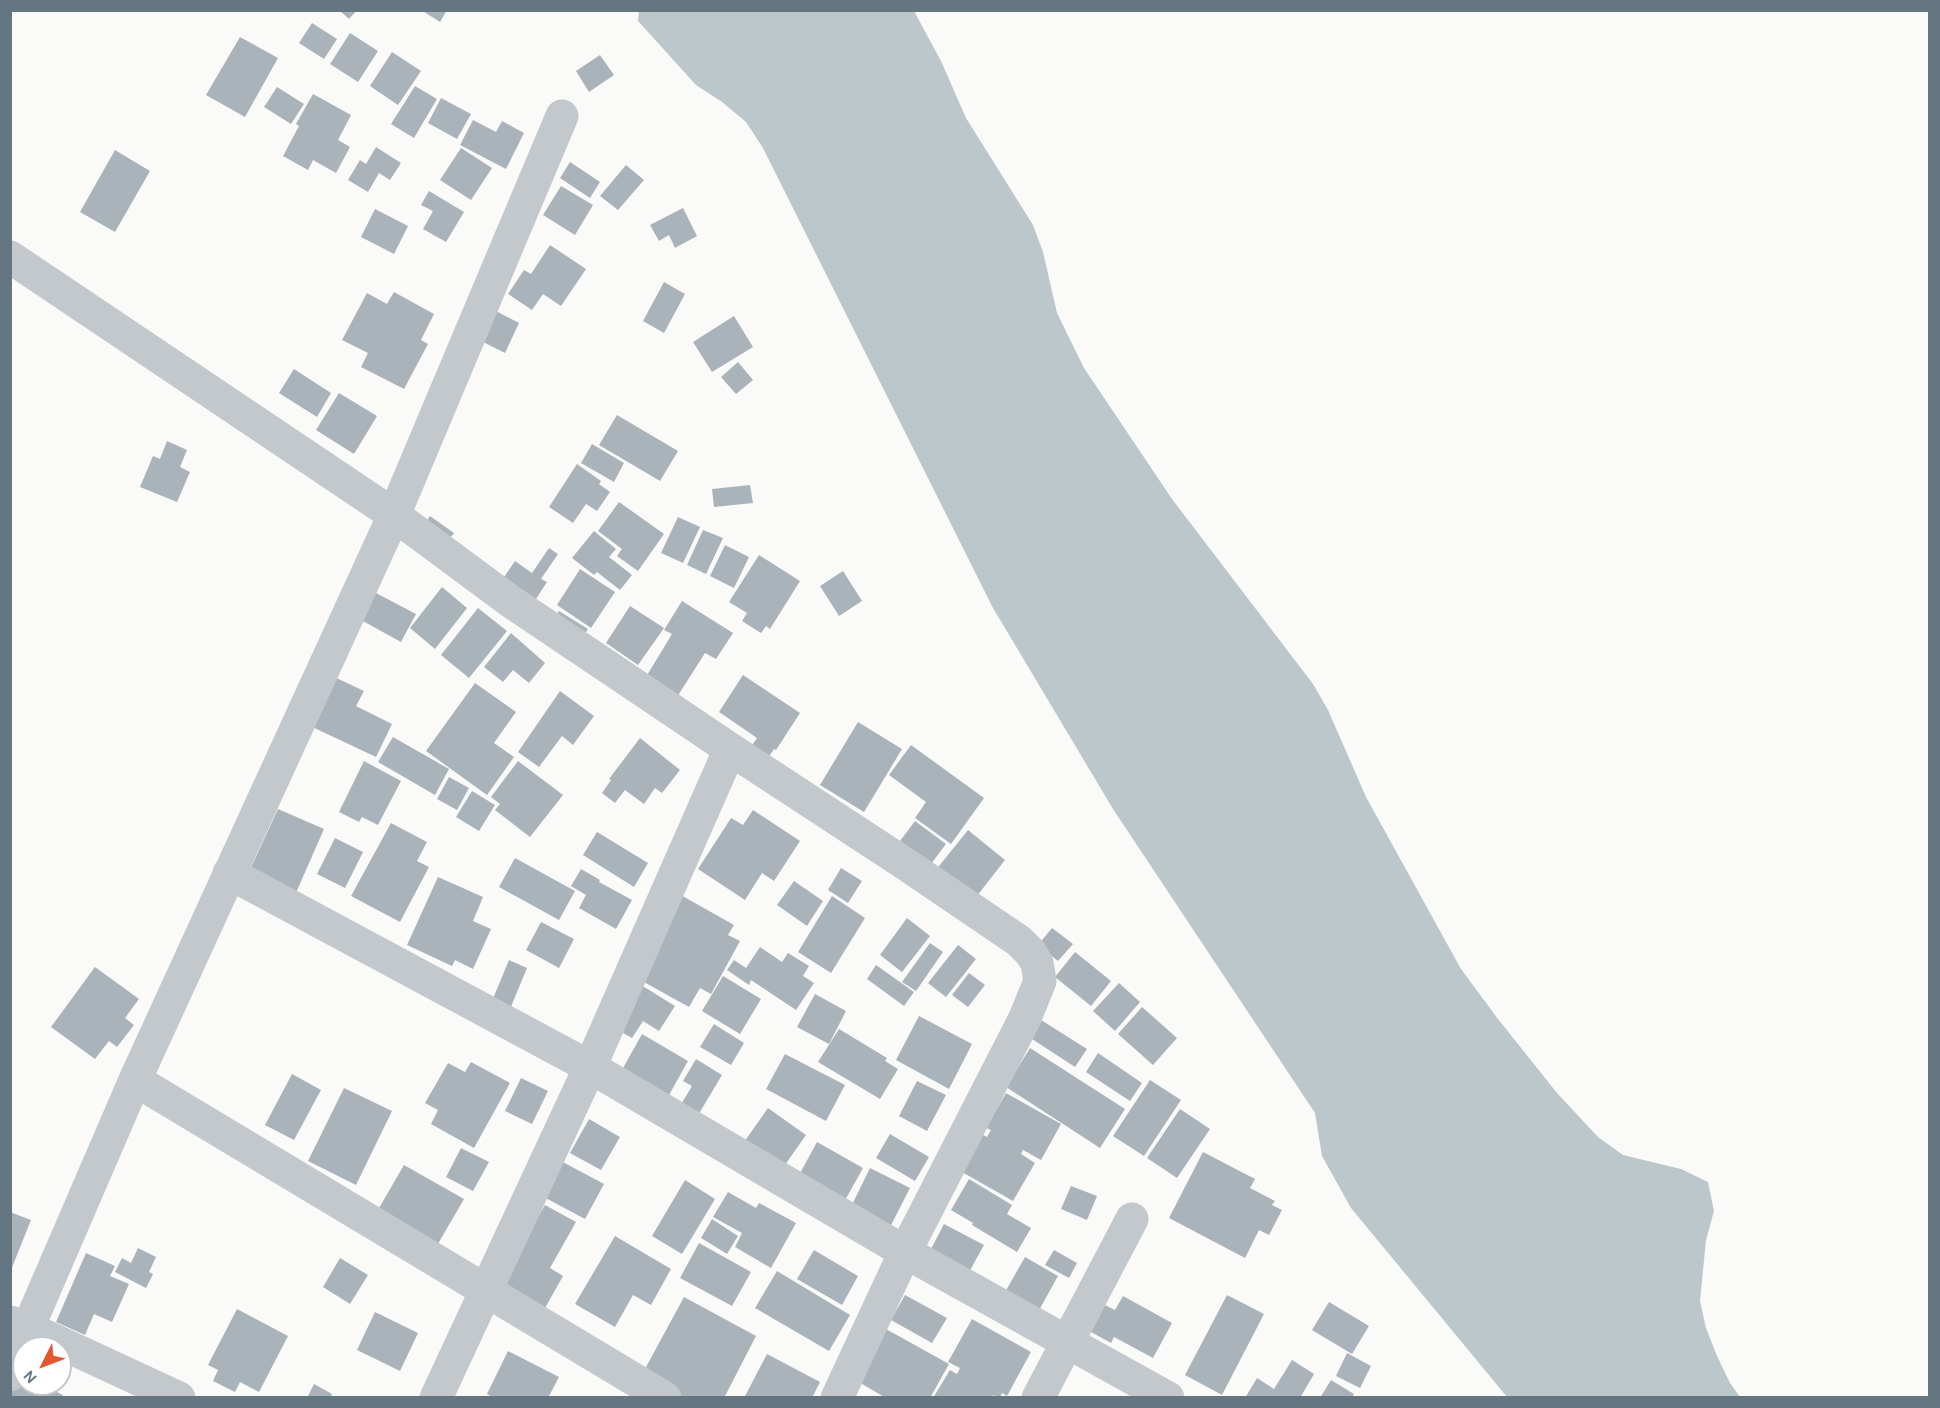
<!DOCTYPE html>
<html>
<head>
<meta charset="utf-8">
<style>
  body { margin:0 }
  #map { position:relative; width:1940px; height:1408px; overflow:hidden; background:#fafaf8; font-family:Karla,sans-serif }
  canvas { display:block }
  .frame { position:absolute; inset:0; border:12px solid #657683; pointer-events:none }
  .north { position:absolute; left:12px; top:1336px; width:60px; height:60px; box-sizing:border-box; background:#fff; border:2px solid #c1c8cd; border-radius:50%; rotate:228deg; font-size:16px; font-weight:700; line-height:24px; text-align:center; color:#657683 }
  .north::after { content:''; display:block; margin:auto; width:21px; height:27px; background:#e4572e; clip-path:polygon(50% 0,100% 100%,50% 72%,0 100%) }
</style>
</head>
<body>
<div id="map">
<canvas width="1940" height="1408"></canvas>
<div class="frame"></div>
<div class="north">N</div>
</div>
<script>
const ctx = document.querySelector('canvas').getContext('2d');
ctx.lineJoin = 'round';
function paint(path, color) { ctx.fillStyle = color; ctx.fill(path, 'evenodd'); }
const toPath = rows => new Path2D(rows.map(r => 'M' + r).join(''));
function trace(path, color, width, dash) { ctx.strokeStyle = color; ctx.lineWidth = width; ctx.lineCap = dash ? 'butt' : 'round'; ctx.setLineDash(dash || []); ctx.stroke(path); }
paint(toPath([
  [639,10,914,11,941,61,966,118,1033,225,1043,252,1057,313,1084,368,1172,499,1313,684,1328,710,1366,797,1461,969,1498,1019,1557,1093,1598,1137,1623,1155,1681,1169,1708,1182,1714,1211,1706,1240,1700,1301,1706,1328,1717,1356,1730,1383,1740,1397,1507,1397,1351,1208,1322,1156,1315,1113,1113,809,993,608,763,148,746,122,722,102,696,85,638,21]
]), '#bbc7cb');
paint(toPath([
  [339,10,357,10,349,19],
  [421,10,447,10,440,22],
  [312,23,337,39,324,59,299,43],
  [350,33,378,51,358,82,330,64],
  [240,37,278,58,245,117,206,95],
  [392,52,421,71,398,105,370,86],
  [600,55,614,75,589,92,576,71],
  [415,86,437,99,414,138,391,124],
  [277,87,304,104,291,124,264,107],
  [313,94,351,115,338,140,350,147,336,173,313,160,308,170,283,156,299,126,296,124],
  [441,98,471,114,457,139,428,123],
  [473,120,496,132,502,121,524,133,506,169,460,145],
  [376,147,401,163,390,180,379,173,368,192,348,180,360,160,366,164],
  [461,148,492,168,471,200,440,180],
  [115,150,150,171,115,232,80,212],
  [570,162,600,182,590,198,560,178],
  [626,165,644,180,618,210,600,196],
  [561,186,593,205,575,235,543,215],
  [429,191,464,212,446,242,423,229,433,211,421,205],
  [683,208,697,236,675,248,669,235,659,241,650,225],
  [375,209,408,226,394,254,361,237],
  [550,245,586,269,561,306,543,294,532,310,508,294,524,270,531,274],
  [664,282,685,294,664,333,643,321],
  [394,292,434,314,421,340,428,344,404,389,361,367,368,353,342,340,367,293,387,304],
  [492,309,519,323,505,353,477,339],
  [734,316,753,347,712,372,693,342],
  [738,362,753,380,736,394,721,377],
  [294,369,331,393,317,417,279,393],
  [339,393,377,416,354,454,316,430],
  [617,415,678,451,660,481,599,445],
  [167,441,187,450,180,467,190,472,177,502,140,487,153,456,160,459],
  [592,444,624,463,614,482,581,463],
  [577,464,601,481,599,484,610,492,597,511,586,504,573,523,549,507],
  [750,485,753,503,714,507,712,489],
  [619,502,664,534,638,571,617,556,622,549,598,531],
  [430,516,454,533,443,547,420,530],
  [678,517,700,527,683,563,661,553],
  [703,530,723,538,706,574,687,565],
  [594,531,616,549,609,557,632,575,620,590,597,572,594,575,572,558],
  [725,545,749,557,734,588,710,576],
  [549,548,558,554,541,579,547,582,530,608,498,586,515,561,532,573],
  [759,555,800,581,770,629,766,626,761,633,742,621,747,613,729,602],
  [580,569,615,592,591,628,557,605],
  [843,571,862,601,839,616,820,586],
  [442,587,467,608,435,649,410,628],
  [376,593,416,614,401,642,361,620],
  [682,601,733,633,716,659,705,653,677,697,646,677,672,634,664,630],
  [630,606,664,628,638,665,606,643],
  [478,608,507,631,469,678,441,655],
  [559,611,588,629,578,644,549,626],
  [511,633,545,663,529,683,513,670,503,682,484,667],
  [330,675,364,691,356,706,392,724,376,757,308,725],
  [743,675,800,713,776,750,774,749,767,759,750,748,757,738,719,712],
  [475,683,516,712,494,743,514,757,487,795,426,751],
  [560,691,594,716,573,745,562,736,539,767,518,752],
  [858,722,902,749,864,812,820,785],
  [393,737,449,769,435,795,378,762],
  [640,738,680,770,662,793,655,788,644,804,625,790,615,803,602,793,611,780,609,779],
  [911,745,984,798,951,844,915,818,926,802,889,775],
  [364,761,401,781,378,825,362,817,359,822,339,812],
  [518,761,563,795,530,837,495,810,500,804,491,797],
  [449,777,469,788,457,810,437,799],
  [472,791,495,805,479,831,456,817],
  [278,809,324,829,295,895,248,874],
  [753,810,800,841,774,881,762,873,745,900,698,869,731,818,743,825],
  [915,821,946,844,931,864,900,841],
  [391,823,427,842,417,861,429,867,400,922,351,896],
  [968,830,1005,860,973,901,935,871],
  [597,832,648,863,634,887,583,855],
  [335,838,363,852,345,888,317,874],
  [515,858,575,891,559,920,499,887],
  [841,868,862,881,848,903,828,890],
  [581,869,600,880,599,882,632,900,616,929,579,908,586,895,571,886],
  [438,877,483,897,473,921,491,929,473,969,455,960,452,966,407,945],
  [794,881,823,901,807,926,777,905],
  [679,894,734,925,728,935,740,941,711,994,700,988,689,1007,633,976],
  [832,896,865,918,831,973,798,952],
  [907,918,930,936,902,972,880,955],
  [541,922,574,939,559,968,526,950],
  [1052,928,1073,944,1058,961,1038,945],
  [930,943,943,952,916,991,902,982],
  [958,945,976,959,946,997,928,983],
  [760,947,782,962,788,953,809,966,803,976,814,983,796,1010,751,980,749,985,727,970,734,960,746,968],
  [1075,952,1111,981,1091,1006,1055,977],
  [509,960,527,968,510,1009,492,1001],
  [876,965,914,992,904,1006,867,979],
  [95,967,139,999,125,1018,134,1025,117,1047,109,1041,95,1059,51,1027],
  [969,973,985,985,968,1007,952,995],
  [723,976,761,999,740,1034,702,1011],
  [1119,983,1140,1002,1115,1031,1093,1011],
  [641,985,675,1006,659,1031,643,1021,632,1038,616,1029],
  [815,994,846,1011,829,1044,797,1027],
  [1142,1007,1177,1038,1153,1065,1118,1034],
  [919,1016,972,1044,949,1089,896,1060],
  [1041,1020,1087,1049,1075,1067,1029,1037],
  [714,1024,744,1043,731,1065,700,1047],
  [839,1029,887,1058,885,1061,898,1069,880,1099,818,1062],
  [642,1034,688,1061,669,1095,623,1068],
  [1030,1048,1125,1109,1100,1148,1006,1087],
  [1098,1053,1142,1083,1130,1101,1086,1072],
  [785,1054,845,1085,826,1121,766,1089],
  [696,1059,722,1075,694,1122,677,1111,692,1086,683,1081],
  [471,1062,510,1083,474,1148,431,1124,438,1110,425,1103,448,1063,465,1072],
  [292,1074,321,1090,294,1140,265,1125],
  [521,1078,548,1091,532,1124,505,1111],
  [1150,1080,1181,1100,1144,1156,1113,1136],
  [917,1081,946,1095,927,1131,899,1116],
  [344,1088,392,1111,356,1185,308,1161],
  [1006,1093,1061,1124,1041,1160,1023,1150,1021,1154,1035,1163,1013,1201,955,1168,976,1131,987,1137,991,1130,986,1128],
  [768,1108,806,1135,780,1172,742,1145],
  [1180,1109,1210,1129,1177,1178,1147,1158],
  [589,1119,620,1137,601,1170,570,1153],
  [890,1134,929,1157,915,1181,876,1158],
  [817,1142,863,1168,844,1202,798,1177],
  [461,1148,489,1162,473,1191,446,1177],
  [1203,1152,1255,1179,1250,1188,1275,1201,1272,1205,1282,1210,1269,1235,1259,1230,1245,1258,1169,1218],
  [559,1160,604,1184,585,1219,540,1195],
  [404,1165,464,1199,435,1249,375,1215],
  [870,1168,910,1188,886,1235,847,1215],
  [969,1179,1012,1205,1007,1214,1031,1228,1017,1252,972,1225,973,1223,951,1210],
  [685,1180,715,1199,682,1254,652,1236],
  [1071,1186,1097,1196,1087,1220,1061,1209],
  [728,1192,756,1208,759,1203,796,1223,771,1268,735,1247,742,1233,713,1217],
  [545,1205,576,1222,550,1268,563,1276,540,1317,494,1291],
  [10,1212,31,1220,11,1270,10,1270],
  [712,1219,738,1236,727,1254,701,1238],
  [944,1224,984,1245,968,1274,929,1253],
  [615,1236,671,1269,651,1305,633,1295,615,1327,575,1304],
  [699,1243,751,1272,732,1306,680,1278],
  [138,1248,156,1257,149,1272,153,1274,146,1288,115,1272,122,1258,131,1263],
  [814,1250,858,1276,842,1305,797,1279],
  [1054,1250,1077,1263,1069,1278,1045,1265],
  [86,1253,115,1266,110,1276,129,1284,112,1322,94,1314,85,1335,56,1322],
  [1025,1257,1058,1276,1038,1312,1004,1294],
  [340,1258,368,1275,350,1304,323,1287],
  [777,1271,850,1315,829,1351,755,1308],
  [905,1295,947,1318,932,1343,891,1320],
  [1227,1295,1264,1314,1222,1395,1185,1375],
  [1123,1296,1172,1323,1153,1358,1114,1337,1111,1343,1091,1332,1105,1305,1115,1310],
  [684,1297,756,1336,724,1398,672,1398,639,1380],
  [1329,1302,1369,1326,1352,1354,1312,1330],
  [237,1309,288,1336,259,1392,240,1382,235,1392,213,1381,218,1370,208,1365],
  [375,1312,418,1333,400,1371,357,1350],
  [972,1319,1031,1352,1007,1396,1002,1393,1000,1398,993,1395,992,1398,933,1398,950,1370,957,1374,960,1368,948,1362],
  [886,1329,949,1364,930,1398,886,1398,857,1381],
  [508,1351,559,1377,548,1398,494,1398,487,1394],
  [1347,1353,1371,1366,1360,1388,1336,1376],
  [767,1354,820,1382,812,1398,744,1398],
  [1292,1360,1314,1374,1300,1398,1245,1398,1257,1378,1274,1389],
  [24,1378,24,1384,39,1384,63,1395,62,1398,10,1398,10,1389],
  [1331,1380,1354,1394,1352,1398,1320,1398],
  [314,1384,332,1394,330,1398,307,1398]
]), '#aab3b9');
trace(toPath([
  [10,257,394,515,510,601,730,749,904,863,1019,941,1030,952,1037,963,1040,981,1025,1018,905,1252,837,1398],
  [229,873,590,1067,905,1252,1168,1398],
  [135,1080,665,1398],
  [10,1322,28,1328,179,1398],
  [10,1375,28,1328,135,1080,394,515,562,116],
  [436,1398,590,1067,730,749],
  [1038,1398,1132,1219]
]), '#c3c8cc', 33);
</script>
</body>
</html>
